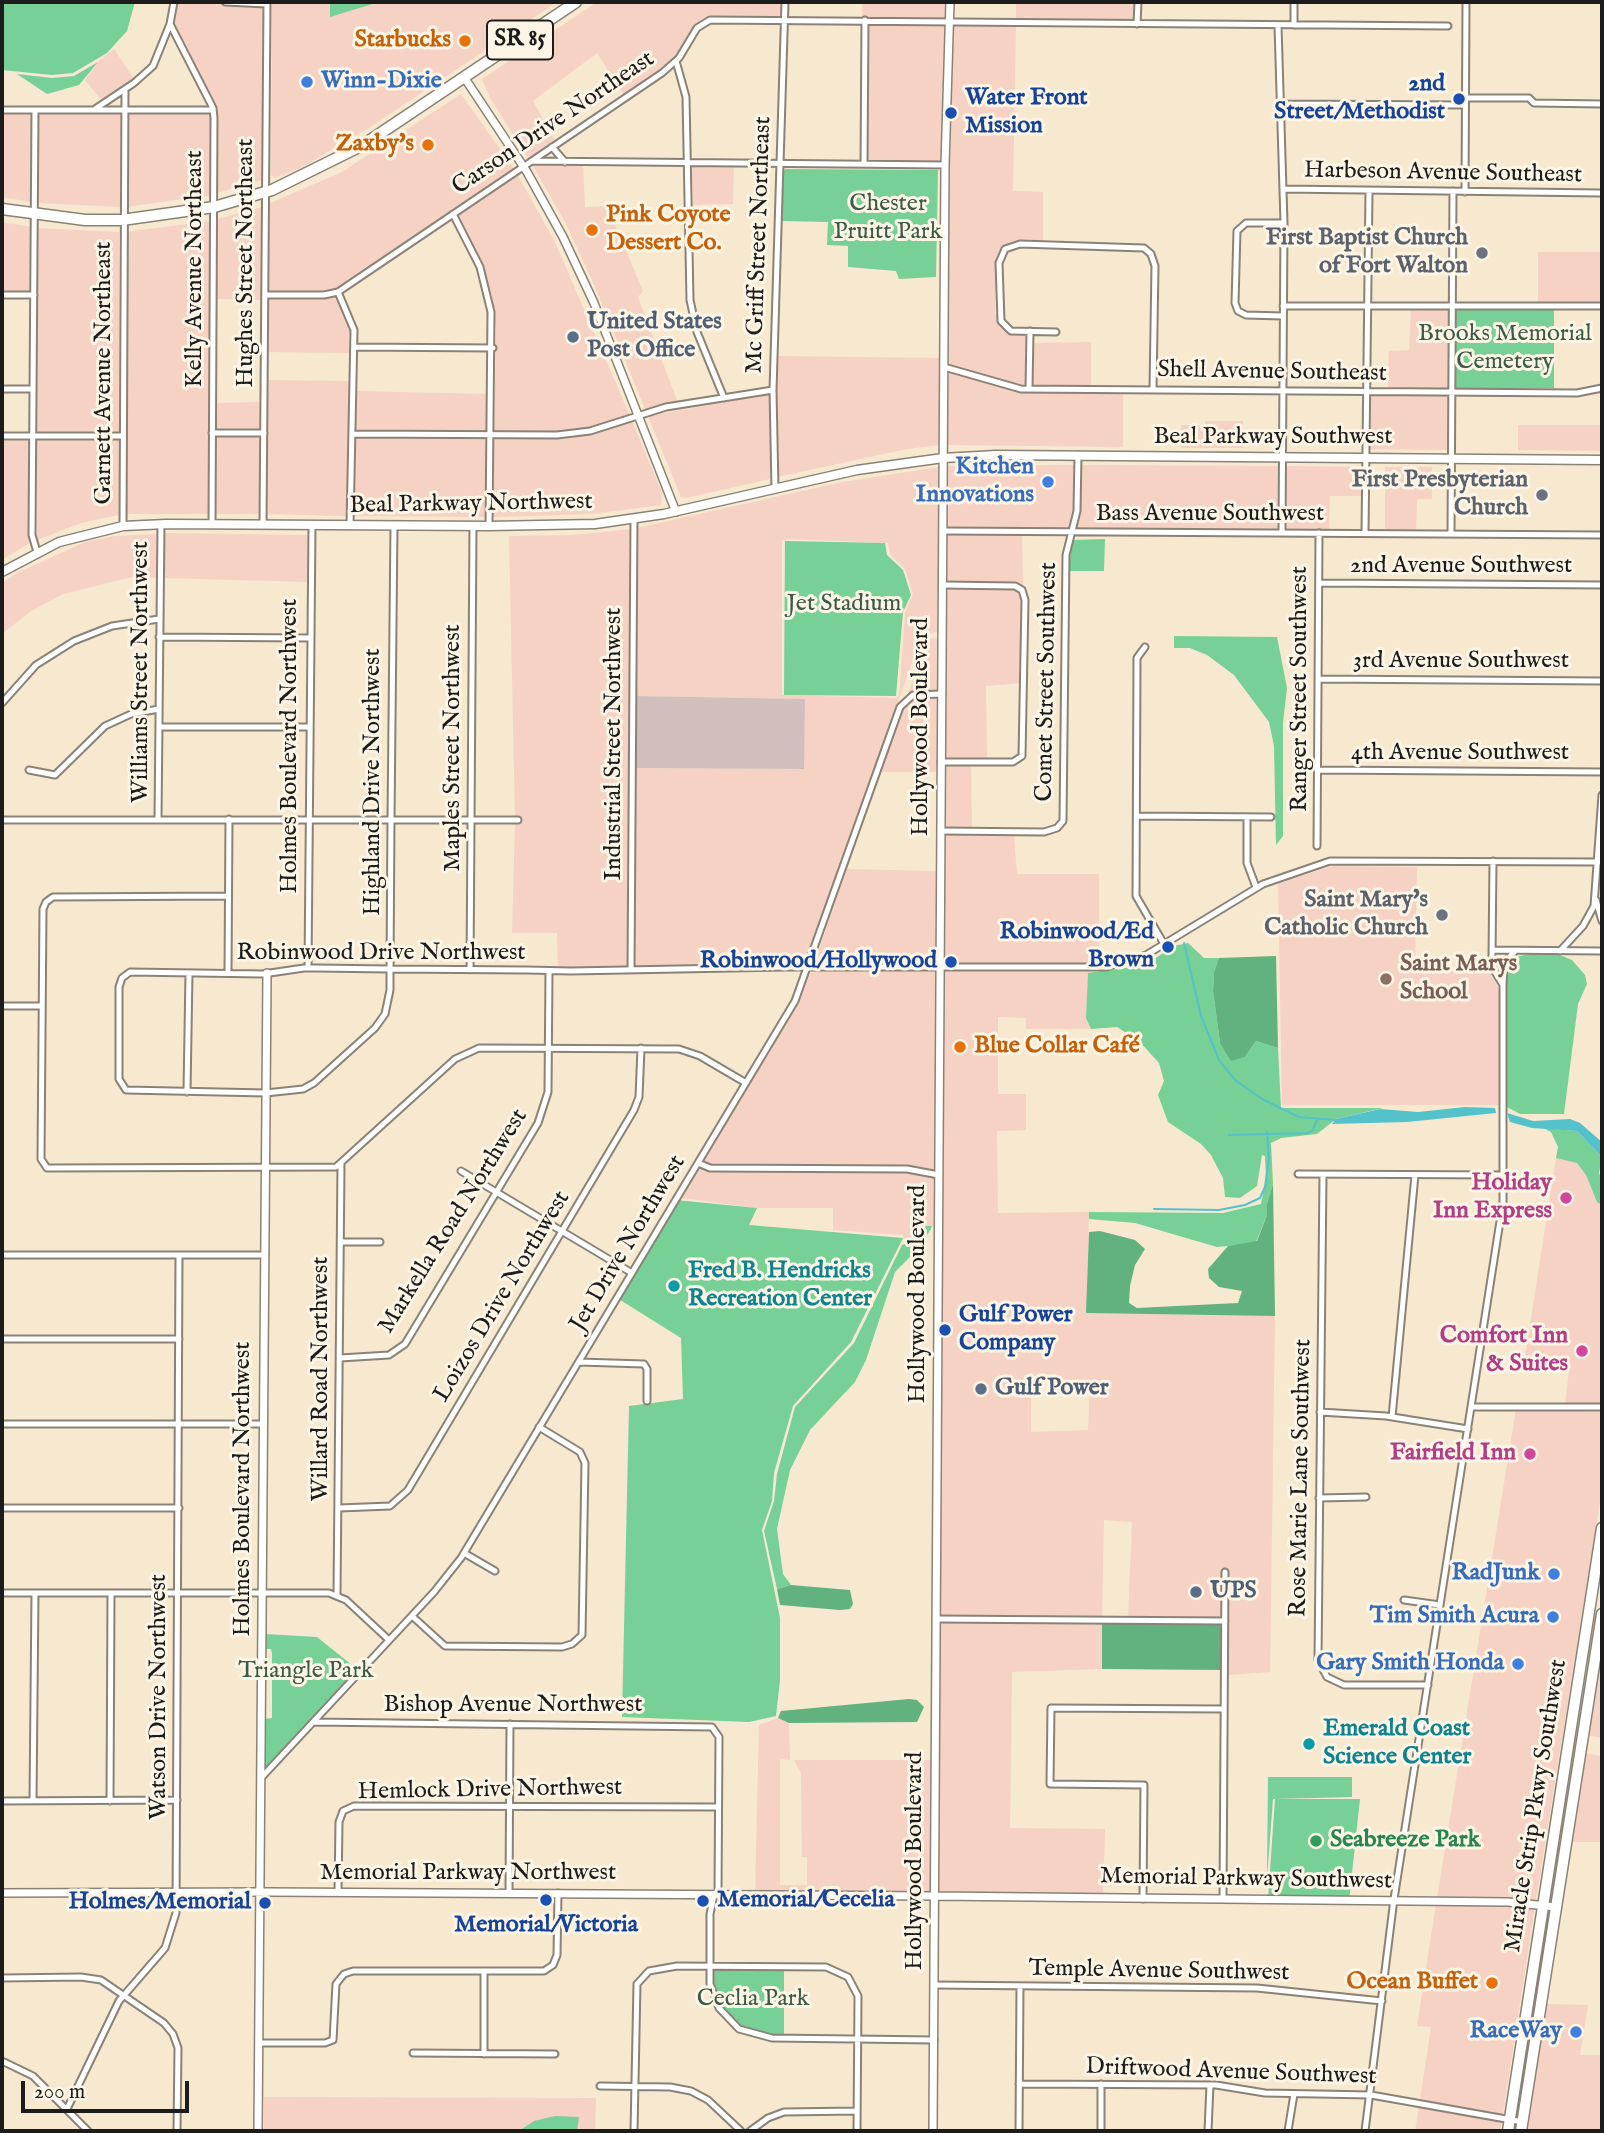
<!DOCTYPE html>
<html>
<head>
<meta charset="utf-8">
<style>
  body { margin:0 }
  #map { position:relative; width:1604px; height:2133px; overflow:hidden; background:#f7e8d0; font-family:"IM FELL English",serif }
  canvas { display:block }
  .frame { position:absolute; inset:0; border:4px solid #1c1c1c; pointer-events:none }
  .scale { position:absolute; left:21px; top:2081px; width:168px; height:32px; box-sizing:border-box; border:4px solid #1c1c1c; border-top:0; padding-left:9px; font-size:21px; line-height:24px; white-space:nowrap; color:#1c1c1c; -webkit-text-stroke:5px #fcf5e5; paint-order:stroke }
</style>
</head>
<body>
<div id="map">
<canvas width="1604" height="2133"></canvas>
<div class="frame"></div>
<div class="scale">200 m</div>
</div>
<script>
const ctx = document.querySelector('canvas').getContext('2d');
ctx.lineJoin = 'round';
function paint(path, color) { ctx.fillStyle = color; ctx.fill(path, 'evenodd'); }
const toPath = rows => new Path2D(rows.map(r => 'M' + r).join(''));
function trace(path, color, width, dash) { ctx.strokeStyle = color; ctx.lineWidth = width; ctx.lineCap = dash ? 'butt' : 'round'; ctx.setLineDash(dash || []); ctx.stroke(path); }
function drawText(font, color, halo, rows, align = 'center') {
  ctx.font = font + ' "IM FELL English",serif'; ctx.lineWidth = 6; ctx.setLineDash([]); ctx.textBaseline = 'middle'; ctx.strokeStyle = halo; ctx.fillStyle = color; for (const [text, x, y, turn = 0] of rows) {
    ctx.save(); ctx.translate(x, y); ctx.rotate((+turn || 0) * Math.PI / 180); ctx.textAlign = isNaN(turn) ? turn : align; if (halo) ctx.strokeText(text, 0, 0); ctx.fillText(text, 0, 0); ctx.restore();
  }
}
paint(toPath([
  [177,2,264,7,262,180,217,193,216,107,173,24],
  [272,2,557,2,372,126,302,167,275,178,271,175],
  [597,2,782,2,782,17,704,19,695,26,674,59,624,95,597,53,533,101,555,141,528,158,490,98,482,79],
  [862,2,947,2,946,18,862,17],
  [1016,2,1134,2,1134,21,1016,20],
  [868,23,946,24,942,162,867,161],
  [952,25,1016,25,1013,191,1043,192,1043,241,1012,242,1000,250,996,263,995,313,1004,330,1027,334,1026,386,947,365],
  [114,49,134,79,102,101,85,80,98,62],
  [461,94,514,169,333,291,268,293,268,204,342,172],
  [210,112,211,195,126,207,129,113],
  [39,113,122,113,120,207,38,203],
  [2,114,32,114,31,202,2,197],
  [532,164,583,165,585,207,607,206,643,291,638,297,678,403,646,411,592,280,565,222],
  [692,166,734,166,733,204,693,205],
  [517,174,555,242,630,416,574,431,494,433,496,330,492,295,479,256,457,215],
  [262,207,261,300,217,299,217,219],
  [211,221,208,514,125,514,126,232],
  [2,222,31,227,30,292,2,293],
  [37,228,119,232,119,433,36,433],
  [1538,252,1602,252,1602,304,1538,303],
  [337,296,350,321,351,353,267,352,268,298],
  [1411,309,1449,309,1449,389,1388,389,1389,351,1409,350],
  [1091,342,1091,386,1032,386,1033,343],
  [777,356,941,358,940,445,907,449,777,477],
  [947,371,1021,392,1123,392,1123,447,947,445],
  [267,380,351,381,347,516,266,514],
  [357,391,489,394,488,433,356,431],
  [770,394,770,479,686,498,681,497,648,416],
  [1371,395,1449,395,1448,450,1370,449],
  [261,402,260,430,216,430,216,403],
  [632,421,662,493,661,505,592,514,493,517,494,438,575,436],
  [1205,421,1243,421,1243,448,1181,448,1181,425,1205,425],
  [1518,425,1602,425,1602,451,1518,450],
  [216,436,260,436,260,514,215,514],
  [356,437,488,438,486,517,354,516],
  [2,438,29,438,31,542,2,560],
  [36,438,119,438,119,515,81,523,37,540],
  [1075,465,1074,511,1070,530,946,528,946,466],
  [1082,465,1280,466,1279,530,1077,530],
  [1286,466,1363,467,1363,496,1330,496,1329,530,1285,529],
  [940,467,939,632,926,634,919,642,807,964,635,967,636,768,803,769,805,699,637,696,637,528,842,482],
  [785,539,888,543,890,554,905,569,913,594,905,613,899,696,896,698,782,695,782,541],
  [1385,467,1432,467,1432,499,1417,499,1416,531,1385,530],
  [631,529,628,967,558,968,557,933,512,933,515,823,521,823,521,818,515,818,509,536,572,535],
  [164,533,308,535,308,582,163,578],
  [157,534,156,578,132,577,63,594,31,611,2,634,2,583,15,574,85,542,114,536],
  [946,534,1022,535,1023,587,1015,583,946,582],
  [946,588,1014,589,1021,594,1021,683,986,686,987,759,945,759],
  [939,638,938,772,881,772,925,644,929,639],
  [945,765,971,765,972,829,944,828],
  [944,834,1014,835,1017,874,1099,874,1099,964,944,964],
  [1332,866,1417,867,1415,966,1487,968,1499,989,1499,1105,1282,1105,1278,884],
  [847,869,938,871,937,964,814,964],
  [812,970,937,970,936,1171,907,1166,711,1165,703,1162,795,1009],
  [943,970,1099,970,1088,973,1086,1018,1091,1029,1026,1029,1026,1018,998,1017,998,1094,1026,1094,1026,1130,997,1131,998,1213,1089,1212,1087,1313,1275,1316,1270,1672,1228,1675,1228,1569,1222,1569,1222,1618,1128,1618,1132,1522,1104,1520,1102,1617,940,1616],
  [1031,1379,1090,1381,1088,1430,1031,1432],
  [1556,1158,1577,1163,1586,1175,1597,1202,1602,1205,1602,1404,1565,1404,1570,1363,1524,1363],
  [700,1167,710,1171,907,1172,936,1177,935,1226,926,1226,911,1241,904,1241,903,1235,833,1230,833,1208,758,1208,681,1198],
  [1516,1409,1602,1410,1602,1490,1536,1900,1437,1898],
  [939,1622,1102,1623,1102,1669,1012,1672,1010,1828,1105,1829,1103,1895,938,1893],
  [1602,1646,1602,1738,1588,1735],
  [778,1718,789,1723,790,1760,780,1759,780,1885,807,1885,807,1857,802,1857,801,1773,794,1760,932,1760,931,1893,755,1892,759,1725],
  [1585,1753,1602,1756,1602,1842,1571,1842],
  [1436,1904,1535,1906,1503,2114,1420,2100,1431,2027,1417,2026],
  [1546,2004,1588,2005,1580,2055,1602,2055,1602,2131,1526,2131],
  [264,2097,596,2098,595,2131,264,2131],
  [1419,2106,1502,2120,1500,2131,1415,2131]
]), '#f5d2c3');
paint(toPath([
  [637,696,805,699,804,769,636,768]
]), '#d1bfbd');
paint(toPath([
  [2,2,135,2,127,31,107,53,73,73,52,75,2,70],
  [330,2,379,2,330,17],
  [98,62,79,85,47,94,17,74,52,78,74,76],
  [785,169,938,170,936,277,899,279,896,271,848,267,848,246,827,245,828,222,780,221,782,174],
  [1455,310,1554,310,1554,388,1455,388],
  [1105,539,1104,571,1069,571,1072,540],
  [785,541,885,543,887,555,903,570,911,595,903,612,896,696,784,695],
  [1174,636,1277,637,1287,688,1283,723,1283,836,1276,845,1274,746,1269,722,1234,675,1207,655,1190,648,1174,648],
  [1188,943,1204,958,1219,958,1214,972,1213,991,1220,1043,1245,1057,1256,1041,1278,1048,1281,1108,1383,1108,1336,1119,1317,1134,1281,1138,1271,1143,1273,1184,1267,1204,1267,1215,1256,1242,1239,1245,1217,1247,1135,1223,1089,1219,1089,1212,1223,1213,1261,1204,1266,1179,1265,1156,1262,1155,1257,1186,1240,1198,1225,1197,1223,1178,1211,1155,1201,1144,1168,1122,1158,1095,1164,1081,1159,1063,1140,1042,1117,1027,1091,1029,1086,1018,1088,973,1145,965,1174,946],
  [1529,954,1560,955,1572,960,1585,975,1587,984,1578,1004,1564,1114,1520,1114,1505,1106,1505,971,1512,958],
  [1543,1128,1577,1131,1602,1157,1599,1173,1602,1181,1602,1205,1597,1202,1586,1175,1577,1163,1556,1158,1558,1147,1551,1132],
  [676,1200,757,1208,749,1225,903,1238,851,1342,793,1406,774,1473,772,1501,762,1530,780,1618,780,1680,776,1716,749,1722,622,1717,629,1406,683,1399,681,1338,617,1298],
  [926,1226,932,1226,931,1229,916,1251,895,1272,866,1360,855,1382,810,1430,790,1470,777,1529,783,1574,791,1585,777,1589,764,1531,774,1501,777,1474,795,1407,854,1343,902,1245,912,1241],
  [265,1634,317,1637,357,1669,264,1769,265,1719,272,1718,272,1654,271,1649,265,1649],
  [1268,1777,1352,1777,1352,1797,1273,1799,1267,1878],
  [1275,1799,1360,1799,1349,1901,1268,1900],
  [713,1971,784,1971,784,2036,769,2036,740,2027,718,2002,713,1989],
  [555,2116,579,2117,577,2131,519,2131,534,2121]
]), '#77d096');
paint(toPath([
  [1276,956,1278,1048,1256,1041,1245,1057,1231,1061,1220,1043,1213,991,1214,972,1219,958],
  [1273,1184,1275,1316,1086,1313,1089,1232,1100,1231,1135,1240,1145,1249,1135,1265,1130,1286,1129,1303,1137,1308,1238,1303,1242,1291,1219,1287,1209,1278,1208,1269,1228,1246,1257,1241,1267,1215,1267,1204],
  [791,1585,850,1590,853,1604,850,1609,840,1610,780,1605,777,1589],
  [1102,1623,1222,1624,1221,1670,1102,1669],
  [909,1699,917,1700,924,1707,917,1722,789,1723,778,1718,781,1711]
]), '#61b27f');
paint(toPath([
  [1465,1107,1495,1108,1496,1113,1407,1122,1332,1124,1336,1119,1380,1109,1418,1112],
  [1507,1113,1533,1121,1570,1119,1580,1123,1602,1142,1602,1157,1577,1131,1532,1128,1510,1122]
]), '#54c2cb');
trace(toPath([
  [1184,943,1201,1016,1219,1060,1235,1080,1262,1099,1299,1117,1335,1120],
  [1229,1135,1308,1133,1313,1130,1317,1120],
  [1154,1209,1219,1210,1245,1205,1260,1198,1265,1187,1269,1158,1267,1132]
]), '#54c2cb', 2);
const minor = toPath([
  [225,2,267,4],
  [170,24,213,108,214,118,212,524],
  [1137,24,1138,2],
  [1294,25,1294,2],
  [1278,26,1284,223,1282,532],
  [676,61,686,97,690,300,697,332,724,398],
  [1465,98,1529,98,1534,103,1602,104],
  [1280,104,1465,105],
  [95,109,134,83,153,66,170,24,174,2],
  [2,110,213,110],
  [35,110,32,535,37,552],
  [552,147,565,162],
  [532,161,945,165],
  [864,164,865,20],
  [1283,189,1602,193],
  [1465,192,1466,2],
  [453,214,480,267,491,312,489,526],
  [338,292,354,330,350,525],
  [2,295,34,295],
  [265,295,324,295,338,292,662,73,679,58,697,28,710,20,1448,26],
  [1283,306,1602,306],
  [1283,316,1246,315,1238,311,1235,303,1237,231,1246,223,1284,223],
  [1056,332,1011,331,1001,321,999,263,1005,249,1020,244,1144,248,1151,254,1155,266,1153,389],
  [354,347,493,348],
  [944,367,1021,389,1577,393,1602,388],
  [2,389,33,389],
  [1029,389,1030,331],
  [212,433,264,433],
  [353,434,557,435,590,431,666,407,773,390],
  [2,436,123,436],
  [775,489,773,390,785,2],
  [263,525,267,2],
  [394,525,391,819,390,969,390,990,385,1014,375,1028,314,1083,303,1089,266,1093,126,1090,119,1079,119,987,122,978,130,972,263,974,304,968,316,968,390,969,527,970,571,971,785,967,1106,967,1146,955,1263,884,1330,861,1598,862],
  [123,526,125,89],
  [943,531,1602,535],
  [1365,533,1369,191],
  [1451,534,1453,191],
  [1319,583,1602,585],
  [159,637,311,638],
  [1145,647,1137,658,1136,896,1164,944],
  [1319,679,1602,681],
  [2,703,36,665,74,641,112,626,159,619],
  [159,727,310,727],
  [941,762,1013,762,1022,756,1025,600,1022,590,1015,586,943,585],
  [29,770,55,775,105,726,131,714,159,709],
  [1318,770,1602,772],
  [1137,816,1271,817],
  [1247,817,1247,863,1256,887],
  [158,819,161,524],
  [2,820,518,820],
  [941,831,1044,832,1057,828,1063,821,1066,555,1077,511,1078,455],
  [1317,846,1319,533],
  [228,896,53,897,46,902,43,909,41,1159,47,1168,336,1167,455,1059,479,1048,679,1049,700,1056,746,1083],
  [1596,900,1602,921],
  [1492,950,1602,951],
  [1560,951,1583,926,1594,906,1602,795],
  [308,968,312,525],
  [470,970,473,526],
  [631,970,634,519],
  [228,973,229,819],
  [1503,985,1504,963,1515,951],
  [2,1006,42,1006],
  [187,1092,189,973],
  [698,1163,710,1168,907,1169,939,1175],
  [461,1171,632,1273],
  [1298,1174,1503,1175],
  [1323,1175,1318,1660,1327,1677,1344,1685,1428,1685],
  [341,1242,380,1242],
  [2,1255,265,1255],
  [2,1339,179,1339],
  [340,1358,389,1355,405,1344,538,1123,548,1092,549,971],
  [579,1362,644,1364,647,1369,647,1401],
  [1471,1407,1602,1407],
  [1320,1412,1386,1416,1468,1429],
  [1392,1417,1415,1175],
  [2,1424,263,1424],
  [1319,1498,1366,1497],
  [2,1508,179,1508],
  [339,1508,390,1506,408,1490,634,1110,639,1097,641,1048],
  [464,1553,495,1571],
  [2,1593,329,1593,346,1600,389,1640],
  [337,1595,341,1164],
  [1404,1600,1440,1605],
  [412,1616,445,1646,562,1647,572,1644,582,1635,585,1463,580,1452,539,1427],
  [936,1619,1225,1621],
  [313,1722,712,1727,719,1737,718,1895],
  [261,1778,434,1592,461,1558,795,1001,900,707,913,695,942,694],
  [2,1801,177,1800],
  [33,1801,35,1593],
  [110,1801,111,1593],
  [338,1892,339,1822,343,1811,354,1806,718,1807],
  [509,1893,510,1724],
  [714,1895,710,1914,710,1984,719,2008,739,2029,772,2038,934,2040],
  [1143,1899,1144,1785,1050,1784,1051,1708,1224,1709],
  [1223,1899,1225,1572],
  [2,1978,81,1977,101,1980,164,2023,173,2034,178,2048,177,2131],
  [934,1985,1257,1988,1382,2001],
  [259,2043,325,2043,333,2040,336,1984,344,1974,353,1971,544,1971,553,1965,557,1955,558,1893],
  [413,2053,555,2054],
  [484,2054,484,1972],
  [2,2061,33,2076,88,2131],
  [1019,2084,1216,2085,1265,2093,1371,2095,1523,2122],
  [600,2086,670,2087,691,2091,708,2100,741,2131],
  [67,2109,119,2001,165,1948,176,1913,179,1255],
  [634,2131,637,1984,649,1971,677,1966,826,1967,848,1977,858,1996,857,2131],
  [750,2131,768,2118,784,2112,857,2111],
  [1019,2131,1020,1986],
  [1101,2131,1101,2084],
  [1208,2131,1210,2085],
  [1288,2131,1294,2094],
  [1365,2131,1394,1899,1503,1202,1503,985,1495,972,1492,957,1493,861]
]);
const tertiary = toPath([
  [464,77,527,172,563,237,594,303,676,512],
  [2,1893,268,1892,935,1896,1508,1902,1556,1907],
  [258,2131,267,973],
  [933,2131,945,165,950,2]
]);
const secondary = toPath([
  [2,572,59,542,123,526,166,524,489,526,595,524,664,514,857,470,943,458,996,455,1602,460]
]);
const trunk = toPath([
  [2,209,85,220,122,220,214,207,272,190,363,145,576,2],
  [1508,2131,1602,1528],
  [1521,2131,1602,1614]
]);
trace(minor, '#8a8276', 9);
trace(tertiary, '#8a8276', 10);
trace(secondary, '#8a8276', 11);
trace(trunk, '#8a8276', 13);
trace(minor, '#fff', 5);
trace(tertiary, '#fff', 7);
trace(secondary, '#fff', 8);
trace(trunk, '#fff', 10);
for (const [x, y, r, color] of [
  [465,41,7,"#e8710a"],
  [307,82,7,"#3f7fe0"],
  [1459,99,7,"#1a4fb4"],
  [951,113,7,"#1a4fb4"],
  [428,145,7,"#e8710a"],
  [592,230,7,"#e8710a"],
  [1482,253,7,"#6b7280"],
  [573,337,7,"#5c6f8a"],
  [1048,482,7,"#3f7fe0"],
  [1542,495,7,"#6b7280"],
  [1442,915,7,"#6b7280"],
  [1168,947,7,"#1a4fb4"],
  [951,962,7,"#1a4fb4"],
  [1386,979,7,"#8d6e63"],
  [960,1047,7,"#e8710a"],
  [1566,1198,7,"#d1479c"],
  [674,1286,7,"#0f9aa8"],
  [945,1330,7,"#1a4fb4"],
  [1582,1351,7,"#d1479c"],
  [981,1389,7,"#5c6f8a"],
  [1530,1454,7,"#d1479c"],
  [1554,1574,7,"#3f7fe0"],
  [1196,1592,7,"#5c6f8a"],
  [1553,1617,7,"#3f7fe0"],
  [1518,1664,7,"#3f7fe0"],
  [1309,1744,7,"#0f9aa8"],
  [1316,1841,7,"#2e9e5b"],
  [546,1900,7,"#1a4fb4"],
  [703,1901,7,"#1a4fb4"],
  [265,1903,7,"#1a4fb4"],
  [1492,1983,7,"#e8710a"],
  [1576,2032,7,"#3f7fe0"]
]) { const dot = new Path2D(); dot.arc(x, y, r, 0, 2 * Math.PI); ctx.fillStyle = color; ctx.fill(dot); trace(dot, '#fcf5e5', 2.5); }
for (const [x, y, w] of [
  [520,40,66]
]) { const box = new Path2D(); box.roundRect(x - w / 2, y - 19.5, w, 39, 5); ctx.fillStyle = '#fcf5e5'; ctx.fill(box); trace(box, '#1c1c1c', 2); }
drawText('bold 23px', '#1c1c1c', null, [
  ["SR 85",520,40]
]);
drawText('bold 24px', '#c56008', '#fcf5e5', [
  ["Starbucks",451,41],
  ["Zaxby's",414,145],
  ["Pink Coyote",606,216,"left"],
  ["Dessert Co.",606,244,"left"],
  ["Blue Collar Café",974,1047,"left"],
  ["Ocean Buffet",1478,1983]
], 'right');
drawText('bold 24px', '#366cbe', '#fcf5e5', [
  ["Winn-Dixie",321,82,"left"],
  ["Kitchen",1034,468],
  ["Innovations",1034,496],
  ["RadJunk",1540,1574],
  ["Tim Smith Acura",1539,1617],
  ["Gary Smith Honda",1504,1664],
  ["RaceWay",1562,2032]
], 'right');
drawText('bold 24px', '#164399', '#fcf5e5', [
  ["2nd",1445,85],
  ["Street/Methodist",1445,113],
  ["Water Front",965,99,"left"],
  ["Mission",965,127,"left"],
  ["Robinwood/Ed",1154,933],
  ["Brown",1154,961],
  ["Robinwood/Hollywood",937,962],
  ["Gulf Power",959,1316,"left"],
  ["Company",959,1344,"left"],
  ["Memorial/Cecelia",717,1901,"left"],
  ["Holmes/Memorial",251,1903],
  ["Memorial/Victoria",546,1926,"center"]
], 'right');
drawText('24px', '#1c1c1c', '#fcf5e5', [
  ["Carson Drive Northeast",554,124,-34],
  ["Harbeson Avenue Southeast",1443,174,1],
  ["Mc Griff Street Northeast",760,245,-88],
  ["Hughes Street Northeast",247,263,-90],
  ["Kelly Avenue Northeast",196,269,-90],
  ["Garnett Avenue Northeast",105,373,-90],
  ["Shell Avenue Southeast",1272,373,1],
  ["Beal Parkway Southwest",1273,438],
  ["Beal Parkway Northwest",471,505,-1],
  ["Bass Avenue Southwest",1210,515],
  ["2nd Avenue Southwest",1461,567],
  ["3rd Avenue Southwest",1461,662],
  ["Williams Street Northwest",142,672,-90],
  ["Comet Street Southwest",1048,682,-89],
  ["Ranger Street Southwest",1301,689,-90],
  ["Hollywood Boulevard",922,727,-90],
  ["Industrial Street Northwest",615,744,-90],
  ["Holmes Boulevard Northwest",291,746,-90],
  ["Maples Street Northwest",454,748,-90],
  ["4th Avenue Southwest",1460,754],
  ["Highland Drive Northwest",374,782,-90],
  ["Robinwood Drive Northwest",381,954],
  ["Markella Road Northwest",454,1222,-58],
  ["Jet Drive Northwest",629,1244,-59],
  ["Hollywood Boulevard",919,1294,-90],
  ["Loizos Drive Northwest",503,1297,-59],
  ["Willard Road Northwest",322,1379,-90],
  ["Rose Marie Lane Southwest",1302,1478,-89],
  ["Holmes Boulevard Northwest",244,1489,-90],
  ["Watson Drive Northwest",160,1697,-90],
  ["Bishop Avenue Northwest",513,1706],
  ["Hemlock Drive Northwest",490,1791,-1],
  ["Miracle Strip Pkwy Southwest",1537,1806,-81],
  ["Hollywood Boulevard",916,1861,-90],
  ["Memorial Parkway Northwest",468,1874],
  ["Memorial Parkway Southwest",1246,1880,1],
  ["Temple Avenue Southwest",1159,1972,1],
  ["Driftwood Avenue Southwest",1231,2073,2]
]);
drawText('24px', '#3c5b47', '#fcf5e5', [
  ["Chester",888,205],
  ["Pruitt Park",888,233],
  ["Brooks Memorial",1505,335],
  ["Cemetery",1505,363],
  ["Jet Stadium",844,605],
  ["Triangle Park",306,1672],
  ["Ceclia Park",753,2000]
]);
drawText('bold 24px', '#5b616d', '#fcf5e5', [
  ["First Baptist Church",1468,239],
  ["of Fort Walton",1468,267],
  ["First Presbyterian",1528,481],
  ["Church",1528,509],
  ["Saint Mary's",1428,901],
  ["Catholic Church",1428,929]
], 'right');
drawText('bold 24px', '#4e5e75', '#fcf5e5', [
  ["United States",587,323],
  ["Post Office",587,351],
  ["Gulf Power",995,1389],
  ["UPS",1210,1592]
], 'left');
drawText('bold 24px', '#785e54', '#fcf5e5', [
  ["Saint Marys",1400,965],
  ["School",1400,993]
], 'left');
drawText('bold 24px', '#b23c85', '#fcf5e5', [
  ["Holiday",1552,1184],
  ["Inn Express",1552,1212],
  ["Comfort Inn",1568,1337],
  ["& Suites",1568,1365],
  ["Fairfield Inn",1516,1454]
], 'right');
drawText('bold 24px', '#0d838f', '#fcf5e5', [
  ["Fred B. Hendricks",688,1272],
  ["Recreation Center",688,1300],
  ["Emerald Coast",1323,1730],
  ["Science Center",1323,1758]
], 'left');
drawText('bold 24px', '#27864d', '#fcf5e5', [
  ["Seabreeze Park",1330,1841]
], 'left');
</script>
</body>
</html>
